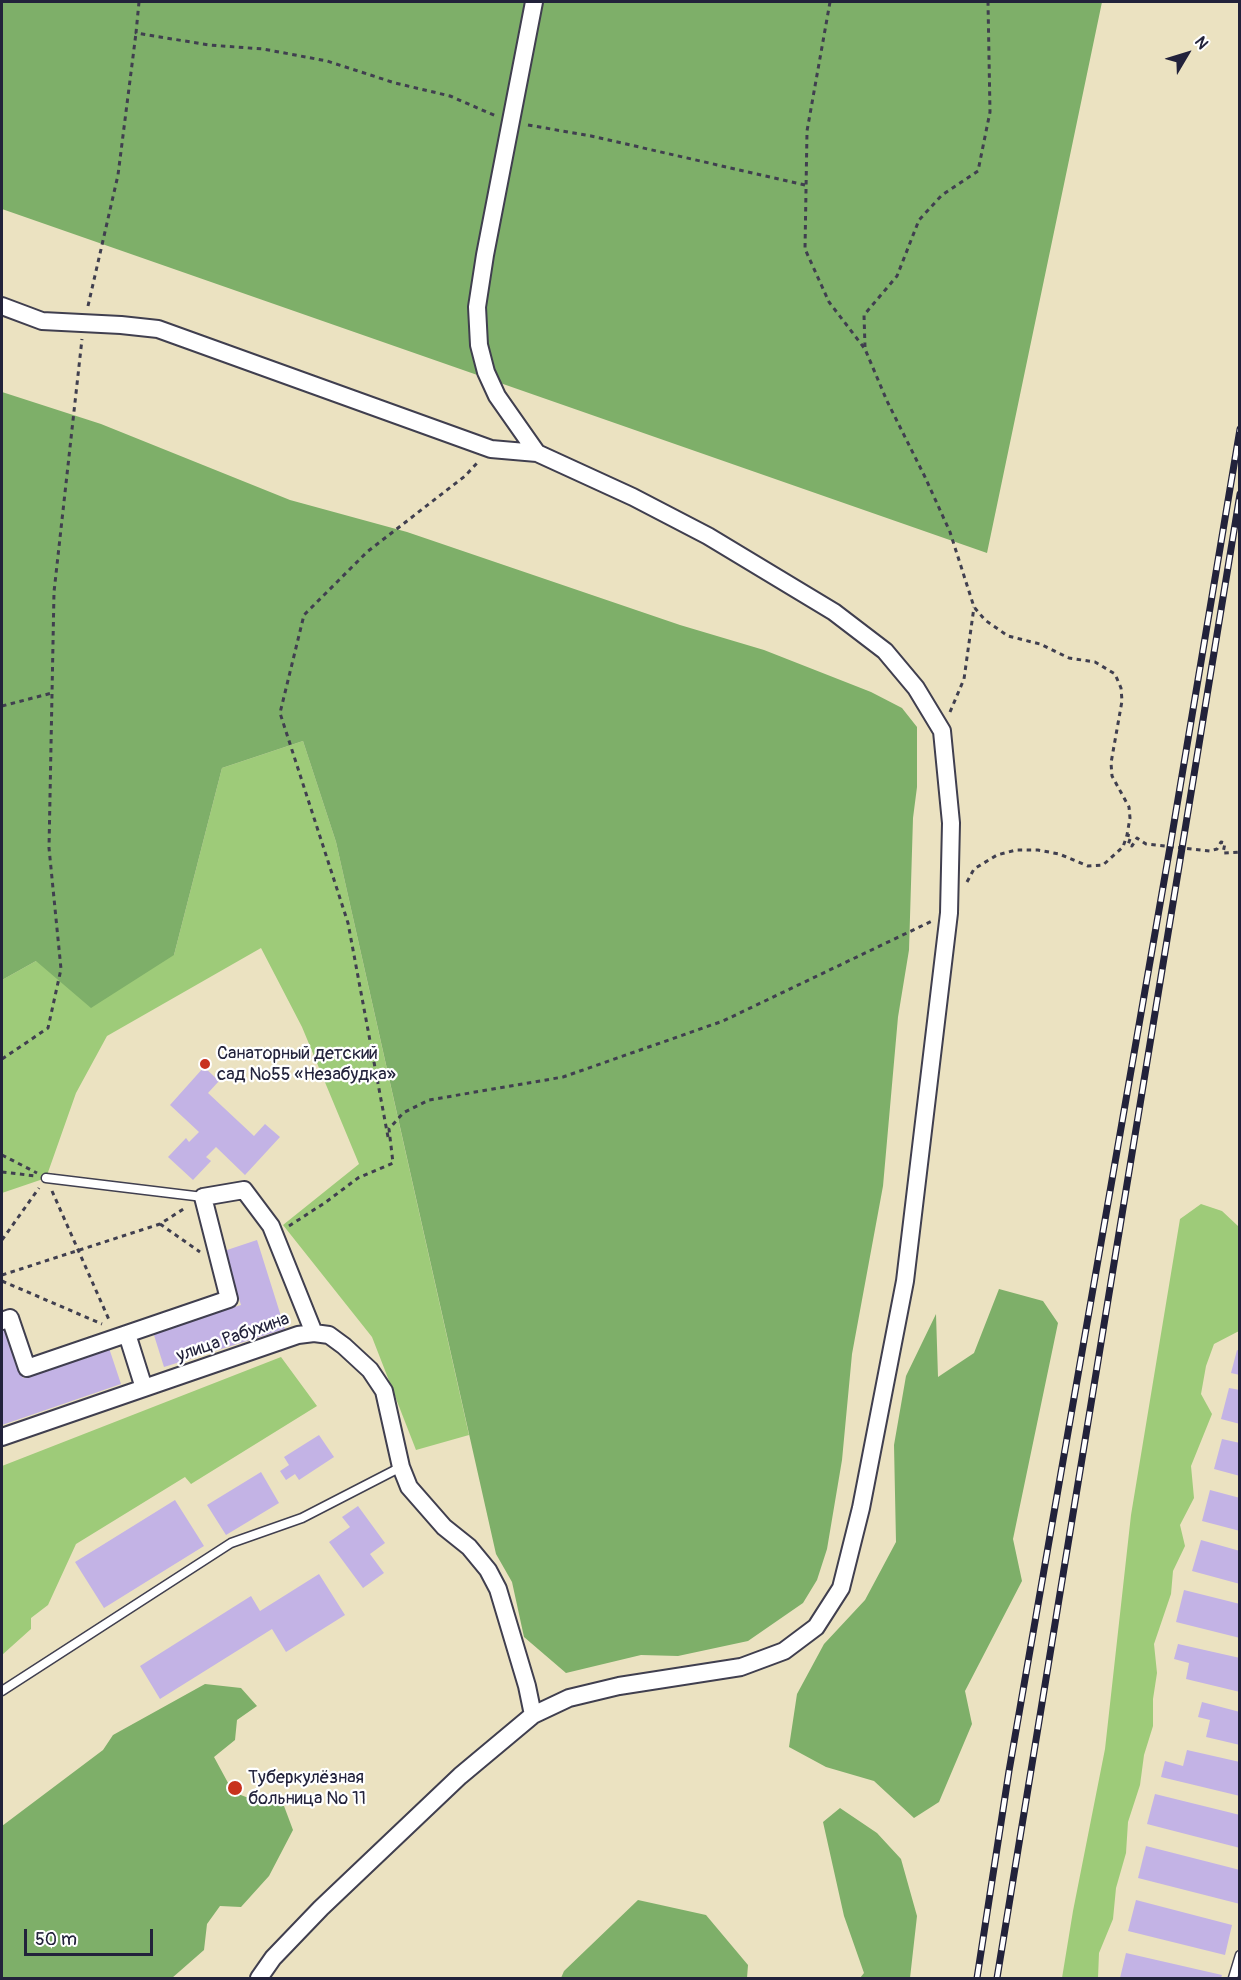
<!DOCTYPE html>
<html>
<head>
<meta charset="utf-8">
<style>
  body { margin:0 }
  #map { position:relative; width:1241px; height:1980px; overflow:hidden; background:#ebe2c1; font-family:Pangolin,sans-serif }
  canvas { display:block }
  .frame { position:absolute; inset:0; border:3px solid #22223b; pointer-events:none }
  .north { position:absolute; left:1157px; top:24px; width:60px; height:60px; -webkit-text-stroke:4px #fff; paint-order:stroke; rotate:52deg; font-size:16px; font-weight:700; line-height:24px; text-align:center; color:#22223b }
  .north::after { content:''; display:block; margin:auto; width:21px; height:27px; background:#22223b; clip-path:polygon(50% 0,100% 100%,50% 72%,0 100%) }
  .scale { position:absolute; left:24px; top:1929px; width:129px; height:27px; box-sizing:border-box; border:3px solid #22223b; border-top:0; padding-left:8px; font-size:18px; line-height:21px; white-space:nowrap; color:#22223b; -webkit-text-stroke:4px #fff; paint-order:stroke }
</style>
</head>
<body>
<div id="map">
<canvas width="1241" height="1980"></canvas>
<div class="frame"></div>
<div class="north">N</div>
<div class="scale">50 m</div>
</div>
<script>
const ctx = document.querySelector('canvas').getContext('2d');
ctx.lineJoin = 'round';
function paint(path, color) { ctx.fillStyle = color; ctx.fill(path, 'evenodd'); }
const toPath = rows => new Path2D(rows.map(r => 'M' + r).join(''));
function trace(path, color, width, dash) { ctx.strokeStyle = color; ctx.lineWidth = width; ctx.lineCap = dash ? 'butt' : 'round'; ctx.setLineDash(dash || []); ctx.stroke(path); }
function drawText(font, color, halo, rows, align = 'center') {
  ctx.font = font + ' Pangolin,sans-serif'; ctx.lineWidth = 4.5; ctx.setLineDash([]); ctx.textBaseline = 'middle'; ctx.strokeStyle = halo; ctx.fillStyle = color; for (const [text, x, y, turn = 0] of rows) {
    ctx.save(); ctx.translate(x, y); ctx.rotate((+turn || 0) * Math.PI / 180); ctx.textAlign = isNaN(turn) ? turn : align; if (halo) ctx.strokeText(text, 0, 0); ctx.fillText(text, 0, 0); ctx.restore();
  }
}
paint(toPath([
  [303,741,336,842,469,1435,416,1450,372,1337,283,1225,359,1164,302,1027,261,948,107,1036,76,1093,46,1178,2,1193,2,980,36,961,174,955,222,768],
  [1201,1204,1222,1211,1238,1226,1239,1331,1214,1344,1206,1366,1201,1394,1212,1414,1191,1466,1194,1498,1180,1525,1185,1546,1173,1571,1171,1594,1154,1644,1157,1673,1153,1699,1153,1726,1144,1755,1140,1785,1128,1822,1126,1853,1116,1888,1113,1919,1099,1953,1098,1978,1062,1978,1073,1911,1105,1749,1131,1515,1180,1219],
  [281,1357,317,1406,191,1484,185,1477,76,1544,48,1605,31,1618,31,1629,2,1655,2,1466]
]), '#9ecb79');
paint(toPath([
  [2,2,1102,2,987,553,2,209],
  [2,392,101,424,290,500,407,532,680,625,764,650,871,692,902,708,917,727,917,787,913,818,909,950,898,1017,883,1186,852,1354,842,1460,827,1549,817,1580,803,1603,748,1641,678,1656,641,1655,566,1673,524,1637,512,1582,496,1554,336,842,303,741,222,768,174,955,91,1008,36,961,2,980],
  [999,1289,1043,1301,1058,1323,1013,1539,1022,1581,965,1691,972,1724,939,1802,914,1818,874,1781,826,1767,789,1747,797,1694,824,1644,865,1600,896,1542,894,1445,906,1376,936,1314,938,1377,974,1353],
  [205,1684,241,1688,257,1706,237,1720,235,1740,214,1757,233,1792,259,1802,284,1806,293,1830,269,1876,241,1907,220,1906,207,1924,204,1950,172,1978,2,1978,2,1826,103,1750,113,1735],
  [840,1808,877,1833,901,1859,917,1916,910,1978,860,1978,864,1973,844,1916,823,1822],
  [638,1900,706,1915,748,1965,747,1978,561,1978,564,1971]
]), '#7eaf69');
paint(toPath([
  [204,1067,219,1081,208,1093,254,1136,265,1124,280,1137,245,1175,216,1147,206,1157,211,1161,193,1180,168,1157,186,1138,189,1142,199,1132,170,1105],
  [257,1240,285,1329,164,1367,153,1332,241,1305,224,1251],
  [5,1326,23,1378,109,1348,121,1384,2,1425,2,1327],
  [1237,1350,1240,1351,1240,1375,1231,1373],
  [1229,1388,1240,1390,1240,1424,1221,1419],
  [319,1435,334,1457,299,1480,295,1474,286,1480,280,1471,289,1465,284,1457],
  [1222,1439,1240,1443,1240,1476,1214,1469],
  [261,1472,279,1503,226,1535,207,1505],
  [1210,1490,1240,1498,1240,1531,1202,1521],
  [175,1500,204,1546,104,1608,75,1562],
  [358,1506,385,1543,370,1554,384,1573,363,1588,329,1542,350,1527,342,1517],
  [1201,1540,1240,1551,1240,1584,1192,1571],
  [319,1574,345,1615,286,1652,272,1629,160,1699,140,1666,251,1596,260,1611],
  [1184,1590,1240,1604,1240,1638,1176,1622],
  [1178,1644,1240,1658,1240,1692,1186,1679,1189,1663,1174,1659],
  [1202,1702,1240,1712,1240,1745,1206,1737,1210,1720,1198,1717],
  [1187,1750,1240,1762,1240,1796,1161,1777,1165,1761,1183,1766],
  [1155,1794,1240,1815,1240,1848,1147,1824],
  [1146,1846,1240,1870,1240,1904,1138,1878],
  [1136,1900,1232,1925,1225,1955,1128,1931],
  [1126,1953,1222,1975,1221,1978,1120,1978]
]), '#c3b3e5');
const service = toPath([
  [46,1178,203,1197],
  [2,1691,231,1543,302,1518,401,1467],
  [1233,1978,1240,1955]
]);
const minor = toPath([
  [2,306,42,321,121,325,158,329,491,449,537,453],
  [2,1321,10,1318,27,1368,229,1299,203,1197,244,1190,271,1226,314,1333],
  [127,1334,144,1388],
  [2,1437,298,1335,314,1333,329,1335,344,1346,370,1370,384,1391,401,1467,409,1487,444,1527,469,1547,488,1570,498,1589,527,1686,533,1715],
  [259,1978,273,1958,321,1908,460,1776,533,1715,569,1698,619,1686,741,1667,784,1651,816,1627,841,1588,861,1508,905,1281,949,913,951,823,942,731,916,688,885,651,834,612,708,536,633,497,537,453,497,396,486,372,479,345,477,307,485,255,534,2]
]);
trace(service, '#403f4f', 11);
trace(minor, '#403f4f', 20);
trace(toPath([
  [139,2,136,33,209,45,263,49,327,61,395,83,450,96,496,116],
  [830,2,807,131,805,249,829,302,865,349,887,401,925,477,950,532,974,607,985,620,1008,636,1040,644,1069,658,1095,662,1115,674,1121,688,1122,701,1111,763,1112,776,1129,807,1130,818,1127,835],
  [528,125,591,136,805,185],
  [88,306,118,175,136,33],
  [865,347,864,315,897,276,919,220,942,195,978,171,990,112,988,2],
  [2,706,52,693],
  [950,712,964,679,974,607],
  [967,882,974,869,997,855,1016,850,1038,850,1059,854,1088,866,1103,865,1123,847,1127,835,1131,836,1128,845,1132,846,1137,838,1146,844,1210,851,1217,849,1221,842,1225,843,1223,853,1240,852],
  [2,1059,48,1028,61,969,49,848,54,592,82,339],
  [388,1137,348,923,280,713,304,615,367,552,465,476,479,461],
  [2,1155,37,1173],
  [2,1172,36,1176],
  [52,1191,110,1322],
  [160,1224,200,1252],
  [289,1226,326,1202,358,1178,393,1163,389,1129,403,1113,429,1100,563,1077,723,1021,932,921],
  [2,1240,39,1188],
  [2,1275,160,1224,185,1208],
  [2,1281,102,1324]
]), '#403f4f', 3, [4.5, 4.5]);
trace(service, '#fff', 8);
trace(minor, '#fff', 16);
const rail = toPath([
  [977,1978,1009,1771,1170,847,1240,429],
  [997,1978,1240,494]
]);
trace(rail, '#22223b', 7);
trace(rail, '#fff', 4.5, [14]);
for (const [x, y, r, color] of [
  [205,1064,6,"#c8321e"],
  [235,1788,8,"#c8321e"]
]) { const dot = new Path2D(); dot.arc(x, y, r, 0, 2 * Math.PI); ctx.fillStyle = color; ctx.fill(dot); trace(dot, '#fff', 2); }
drawText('18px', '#22223b', '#fff', [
  ["Санаторный детский",217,1054],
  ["сад №55 «Незабудка»",217,1075],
  ["Туберкулёзная",248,1778],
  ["больница № 11",248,1799]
], 'left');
drawText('18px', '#22223b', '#fff', [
  ["улица Рабухина",233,1338,-19]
]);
</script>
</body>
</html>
